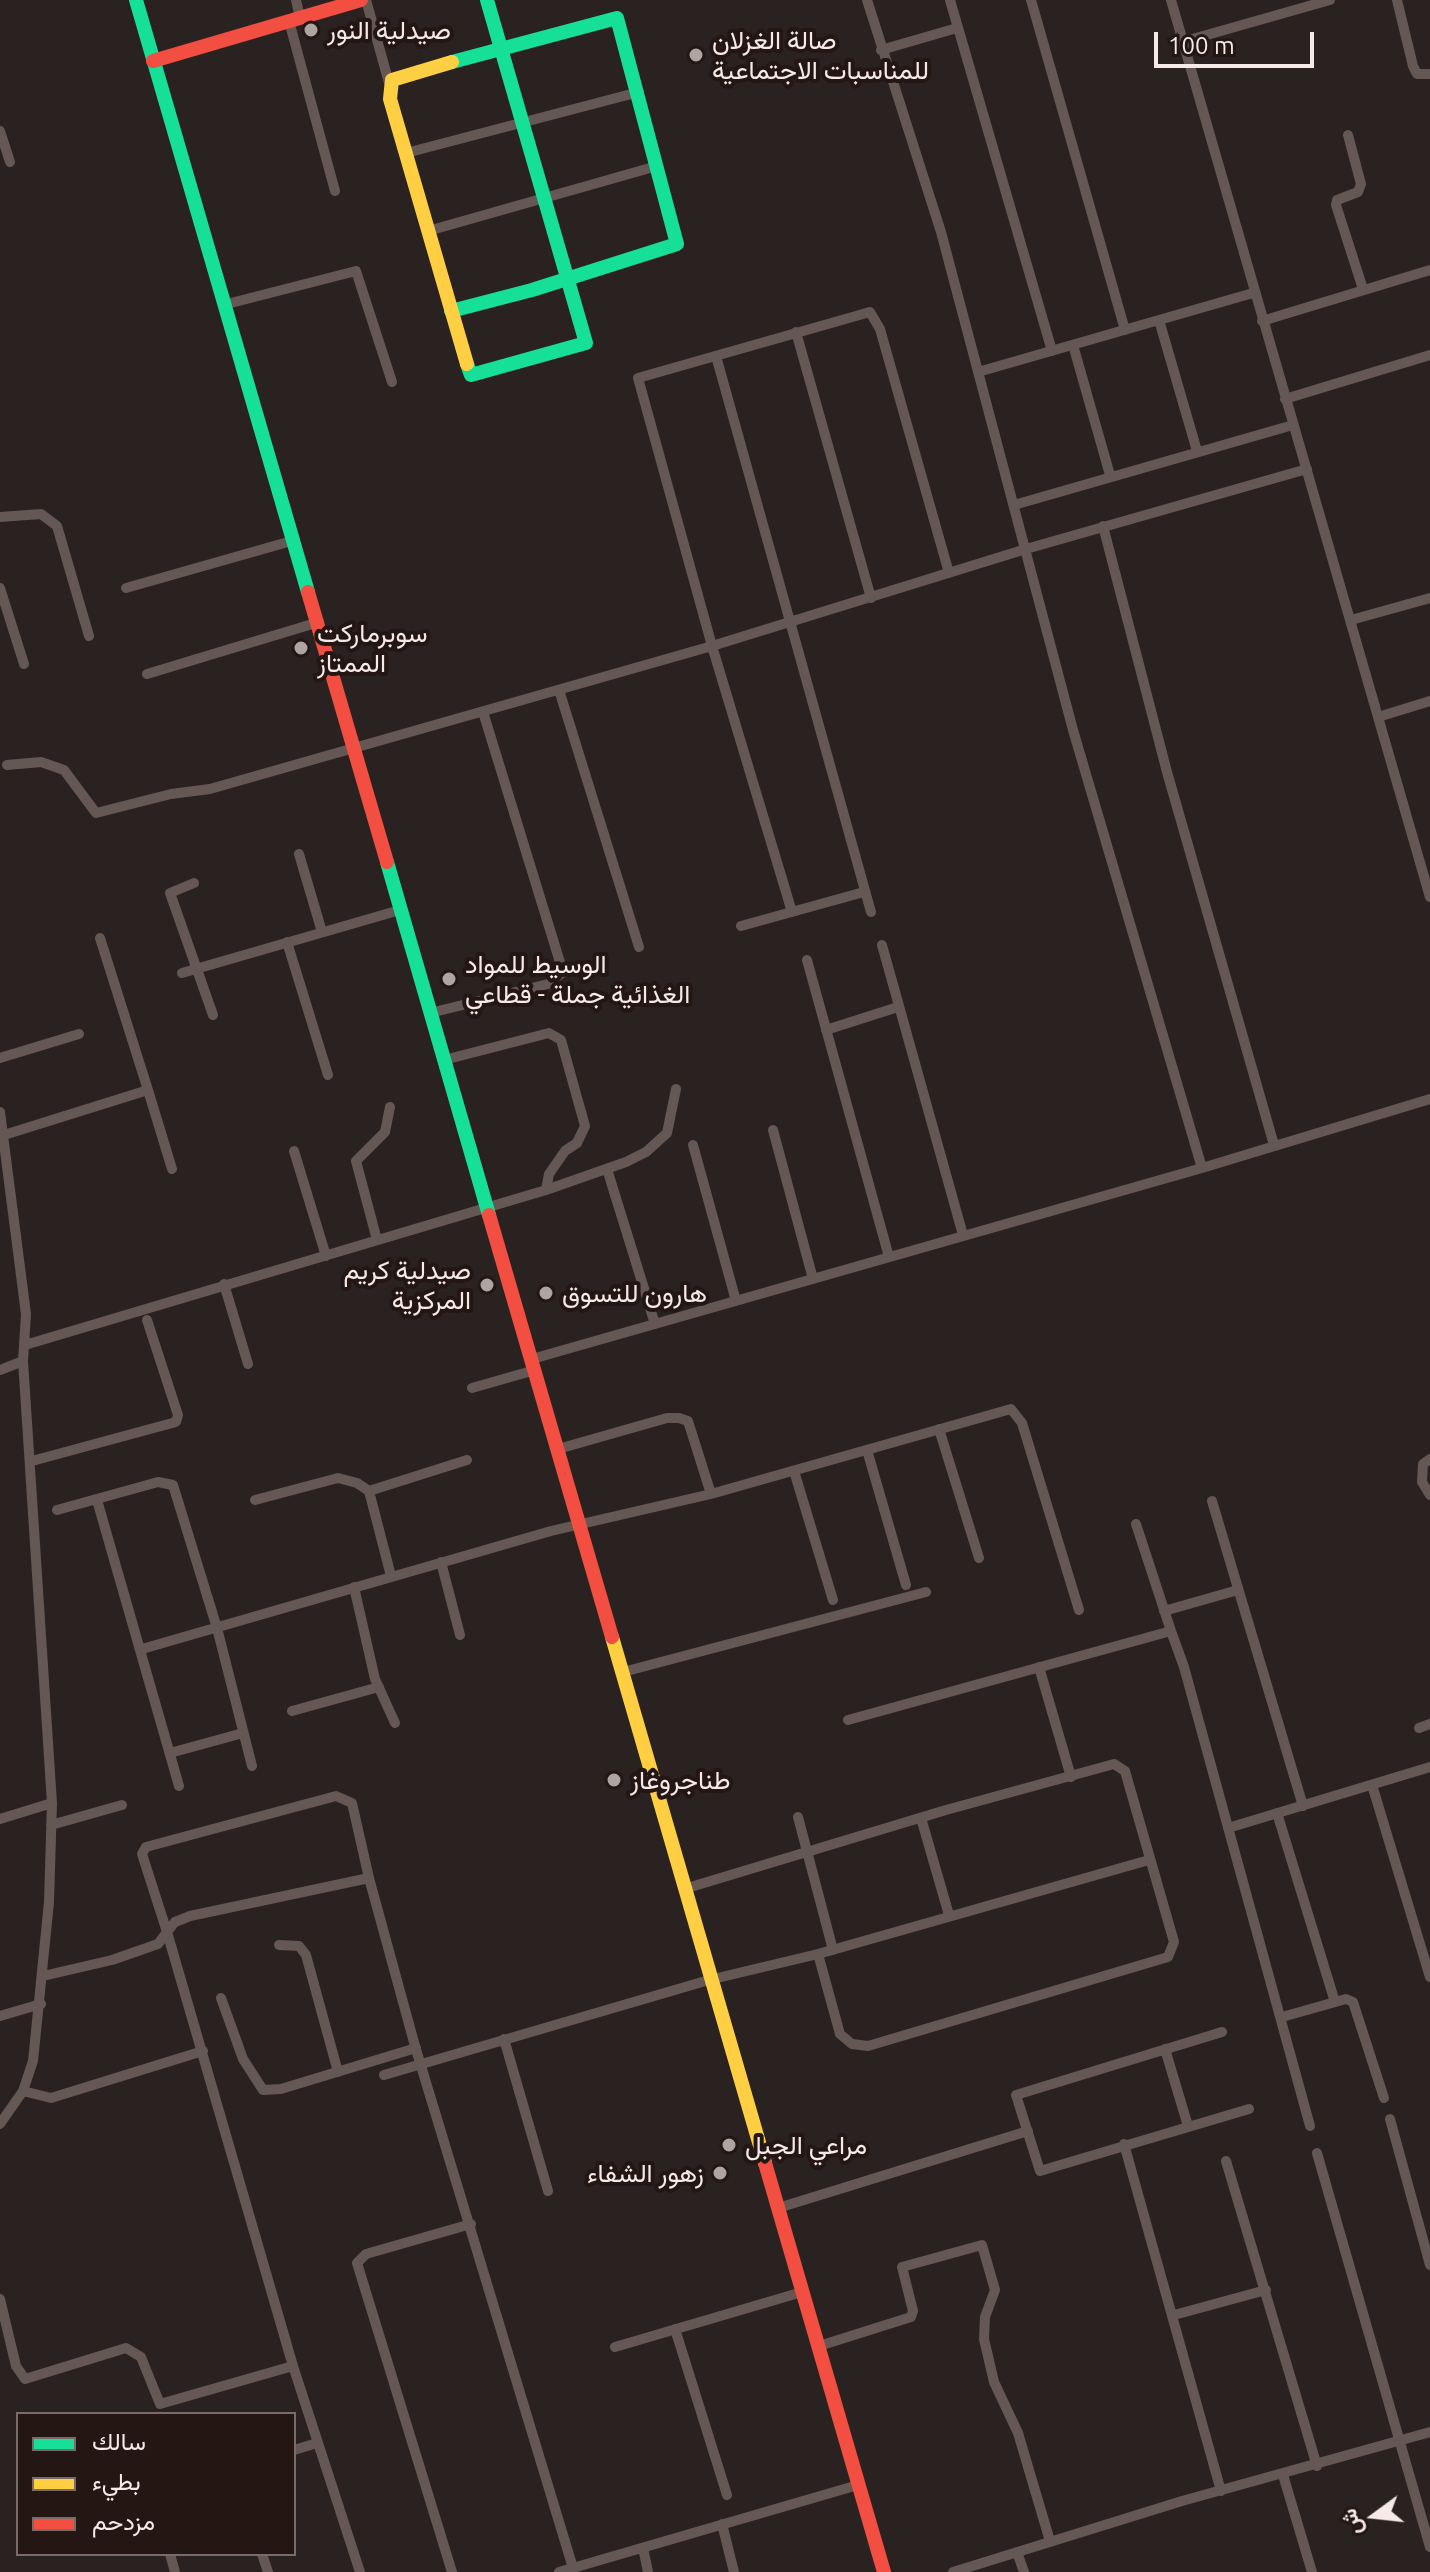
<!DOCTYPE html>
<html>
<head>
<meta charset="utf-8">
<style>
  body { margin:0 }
  #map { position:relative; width:1430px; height:2572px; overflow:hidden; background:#2a2220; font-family:Ubuntu,Vazirmatn,sans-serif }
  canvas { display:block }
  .legend { position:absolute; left:16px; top:2412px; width:280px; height:144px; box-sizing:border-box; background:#241613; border:2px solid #786b68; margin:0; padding:10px 14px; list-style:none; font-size:24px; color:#f5eae8 }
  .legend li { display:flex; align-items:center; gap:16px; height:40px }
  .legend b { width:40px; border:2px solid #786b68 }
  .north { position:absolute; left:1334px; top:2476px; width:80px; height:80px; -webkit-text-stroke:6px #241613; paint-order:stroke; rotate:255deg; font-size:22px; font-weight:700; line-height:32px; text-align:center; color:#f5eae8 }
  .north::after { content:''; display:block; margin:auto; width:28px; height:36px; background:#f5eae8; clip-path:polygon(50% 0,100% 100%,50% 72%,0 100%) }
  .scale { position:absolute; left:1154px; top:32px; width:160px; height:36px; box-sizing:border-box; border:4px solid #f5eae8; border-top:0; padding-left:10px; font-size:24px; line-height:28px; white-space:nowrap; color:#f5eae8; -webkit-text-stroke:6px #241613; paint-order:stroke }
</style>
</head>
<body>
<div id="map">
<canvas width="1430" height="2572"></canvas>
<ul class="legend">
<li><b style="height:10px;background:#16e098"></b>سالك</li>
<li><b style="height:10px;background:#ffcf43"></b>بطيء</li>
<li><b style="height:10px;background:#f24e42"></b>مزدحم</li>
</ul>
<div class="north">ش</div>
<div class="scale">100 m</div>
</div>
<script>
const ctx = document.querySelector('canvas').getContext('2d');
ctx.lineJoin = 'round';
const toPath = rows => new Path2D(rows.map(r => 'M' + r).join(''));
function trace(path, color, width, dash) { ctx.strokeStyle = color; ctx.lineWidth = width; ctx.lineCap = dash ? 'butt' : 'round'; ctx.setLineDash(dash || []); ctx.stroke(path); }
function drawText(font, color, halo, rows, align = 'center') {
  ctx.font = font + ' Ubuntu,Vazirmatn,sans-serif'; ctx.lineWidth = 8; ctx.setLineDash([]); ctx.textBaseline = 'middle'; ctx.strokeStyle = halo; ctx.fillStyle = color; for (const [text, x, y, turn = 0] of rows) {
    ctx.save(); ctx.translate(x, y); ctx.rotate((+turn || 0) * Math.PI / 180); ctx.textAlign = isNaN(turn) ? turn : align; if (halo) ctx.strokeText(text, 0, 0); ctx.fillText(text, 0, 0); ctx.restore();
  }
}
trace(toPath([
  [296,0,300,18],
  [366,0,389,83],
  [867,0,941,232,1073,730,1202,1168],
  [950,0,1052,351],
  [1031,0,1125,330],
  [1171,0,1430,897],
  [1397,0,1413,66,1417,74,1430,74],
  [289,21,335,191],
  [1182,42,1330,0],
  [881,50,957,28],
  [0,131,10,162],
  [1348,135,1361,184,1358,192,1337,200,1336,205,1363,289],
  [406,153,639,92],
  [428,231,657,166],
  [223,305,356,271,392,382],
  [1159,320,1197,451],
  [1262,321,1430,270],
  [796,332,871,598],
  [1073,345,1110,475],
  [716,356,871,912],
  [978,372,1253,293],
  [1285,399,1430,355],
  [1014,505,1293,425],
  [0,517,41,514,57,526,89,636],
  [1103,526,1167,772,1274,1145],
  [0,588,24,664],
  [126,588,295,540],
  [1351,620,1430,598],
  [147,674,319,622],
  [559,690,639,947],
  [1378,717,1430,701],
  [7,765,41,762,64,770,96,813,171,794,210,789,712,646,1026,549,1307,469],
  [299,854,322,932],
  [194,883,170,893,213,1015],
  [792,912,712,646,638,378,870,312,880,329,949,573],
  [741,926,864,892],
  [287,942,328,1075],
  [882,945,963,1235],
  [807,960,889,1257],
  [182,973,400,910],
  [430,1013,548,984,563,972,483,712],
  [826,1030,898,1007],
  [0,1058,79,1034],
  [444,1060,549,1033,561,1040,585,1126,577,1143,565,1151,549,1174,546,1190],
  [148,1090,172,1169],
  [0,1112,26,1314,23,1361,0,1370],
  [773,1130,813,1279],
  [4,1135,148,1090,100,938],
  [693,1145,736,1301],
  [294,1151,326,1256],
  [607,1169,655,1324],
  [377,1240,356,1161,385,1132,390,1107],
  [224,1284,248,1364],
  [25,1345,546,1190,626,1162,646,1152,667,1133,676,1089],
  [532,1359,1202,1168,1430,1099],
  [472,1388,535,1370],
  [939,1429,979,1558],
  [558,1449,667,1418,679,1418,688,1421,711,1494],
  [867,1450,906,1585],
  [1430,1459,1423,1464,1422,1482,1430,1495],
  [32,1461,176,1422,178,1415,147,1320],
  [794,1471,833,1600],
  [369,1491,467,1460],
  [97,1500,179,1786],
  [255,1500,338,1478,357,1483,369,1491,391,1576],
  [1212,1501,1303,1806],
  [57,1510,158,1482,173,1485,217,1628,252,1766],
  [1136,1524,1171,1631],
  [441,1562,460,1635],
  [354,1587,375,1679,395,1723],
  [1164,1611,1238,1590],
  [142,1649,551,1531,711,1494,1011,1409,1022,1423,1079,1610],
  [1039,1667,1071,1777],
  [623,1672,926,1592],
  [292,1711,379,1687],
  [848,1720,1171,1631,1184,1667,1310,2126],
  [1419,1728,1430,1724],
  [170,1753,243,1733],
  [1372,1785,1430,1977],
  [1277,1813,1335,2002],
  [798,1817,833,1950],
  [921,1818,949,1915],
  [0,1819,52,1803],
  [51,1825,122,1805],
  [1228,1828,1430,1767],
  [684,1889,946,1810,1114,1764,1125,1771,1174,1942,1168,1957,868,2046,852,2044,840,2034,818,1954],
  [279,1945,299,1946,306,1955,338,2072],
  [43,1976,112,1960,158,1944,167,1932,142,1854,146,1847,336,1796,352,1803,369,1878,415,2046,573,2568],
  [221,1998,243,2059,263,2090,281,2089,416,2048],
  [0,2016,41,2004],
  [1282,2017,1346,1999,1353,2002,1384,2098],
  [1222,2032,1016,2095,1040,2171,1249,2109],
  [504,2039,548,2191],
  [1165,2049,1188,2126],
  [384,2075,709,1980,818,1954,1149,1860],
  [23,2091,51,2098,203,2051],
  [1390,2119,1430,2265],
  [0,2124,23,2091,33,2061,49,1902,52,1803,23,1361],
  [1124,2144,1221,2491],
  [1317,2153,1430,2547],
  [1226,2161,1317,2466],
  [778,2208,1028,2131],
  [0,2299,16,2366,25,2379,126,2348,141,2357,160,2404,293,2366,360,2572],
  [1174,2315,1266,2290],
  [675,2329,727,2495],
  [819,2346,911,2317,913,2311,902,2267,982,2245,995,2290,985,2317,984,2339,994,2382,1018,2433,1050,2541],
  [615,2347,802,2292],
  [293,2366,167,1932,175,1922,190,1916,369,1878],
  [294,2450,317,2443],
  [1283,2475,1312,2572],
  [722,2524,734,2572],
  [643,2548,648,2572],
  [1017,2552,1024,2572],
  [170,2554,175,2572],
  [262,2554,268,2572],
  [452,2572,357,2263,366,2254,471,2224],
  [559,2572,858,2485],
  [953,2572,1182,2501,1430,2432]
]), '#645754', 10);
trace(toPath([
  [136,0,308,592],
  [451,311,532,290,677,244,617,18,452,62],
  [467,364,471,375,586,343,487,0],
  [387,862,489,1215]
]), '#16e098', 14);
trace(toPath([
  [452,62,392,80,390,99,467,364],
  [612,1637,765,2163]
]), '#ffcf43', 14);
trace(toPath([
  [153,61,361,0],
  [308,592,387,862],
  [489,1215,612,1637],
  [765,2163,884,2572]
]), '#f24e42', 14);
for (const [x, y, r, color] of [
  [311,30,8,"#aea4a2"],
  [696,55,8,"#aea4a2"],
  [301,648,8,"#aea4a2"],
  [449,979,8,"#aea4a2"],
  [487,1285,8,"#aea4a2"],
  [546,1293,8,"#aea4a2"],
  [614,1780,8,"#aea4a2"],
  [729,2145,8,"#aea4a2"],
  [720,2173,8,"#aea4a2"]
]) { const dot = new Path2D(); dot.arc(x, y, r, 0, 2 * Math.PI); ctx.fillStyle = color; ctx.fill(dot); trace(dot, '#241613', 3); }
drawText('26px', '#f5eae8', '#241613', [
  ["صيدلية النور",327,30],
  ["صالة الغزلان",712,40],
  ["للمناسبات الاجتماعية",712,70],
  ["سوبرماركت",317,633],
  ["الممتاز",317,663],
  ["الوسيط للمواد",465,964],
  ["الغذائية جملة - قطاعي",465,994],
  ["صيدلية كريم",471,1270,"right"],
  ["المركزية",471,1300,"right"],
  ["هارون للتسوق",562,1293],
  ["طناجروغاز",630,1780],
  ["مراعي الجبل",745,2145],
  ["زهور الشفاء",704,2173,"right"]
], 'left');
</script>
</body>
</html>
